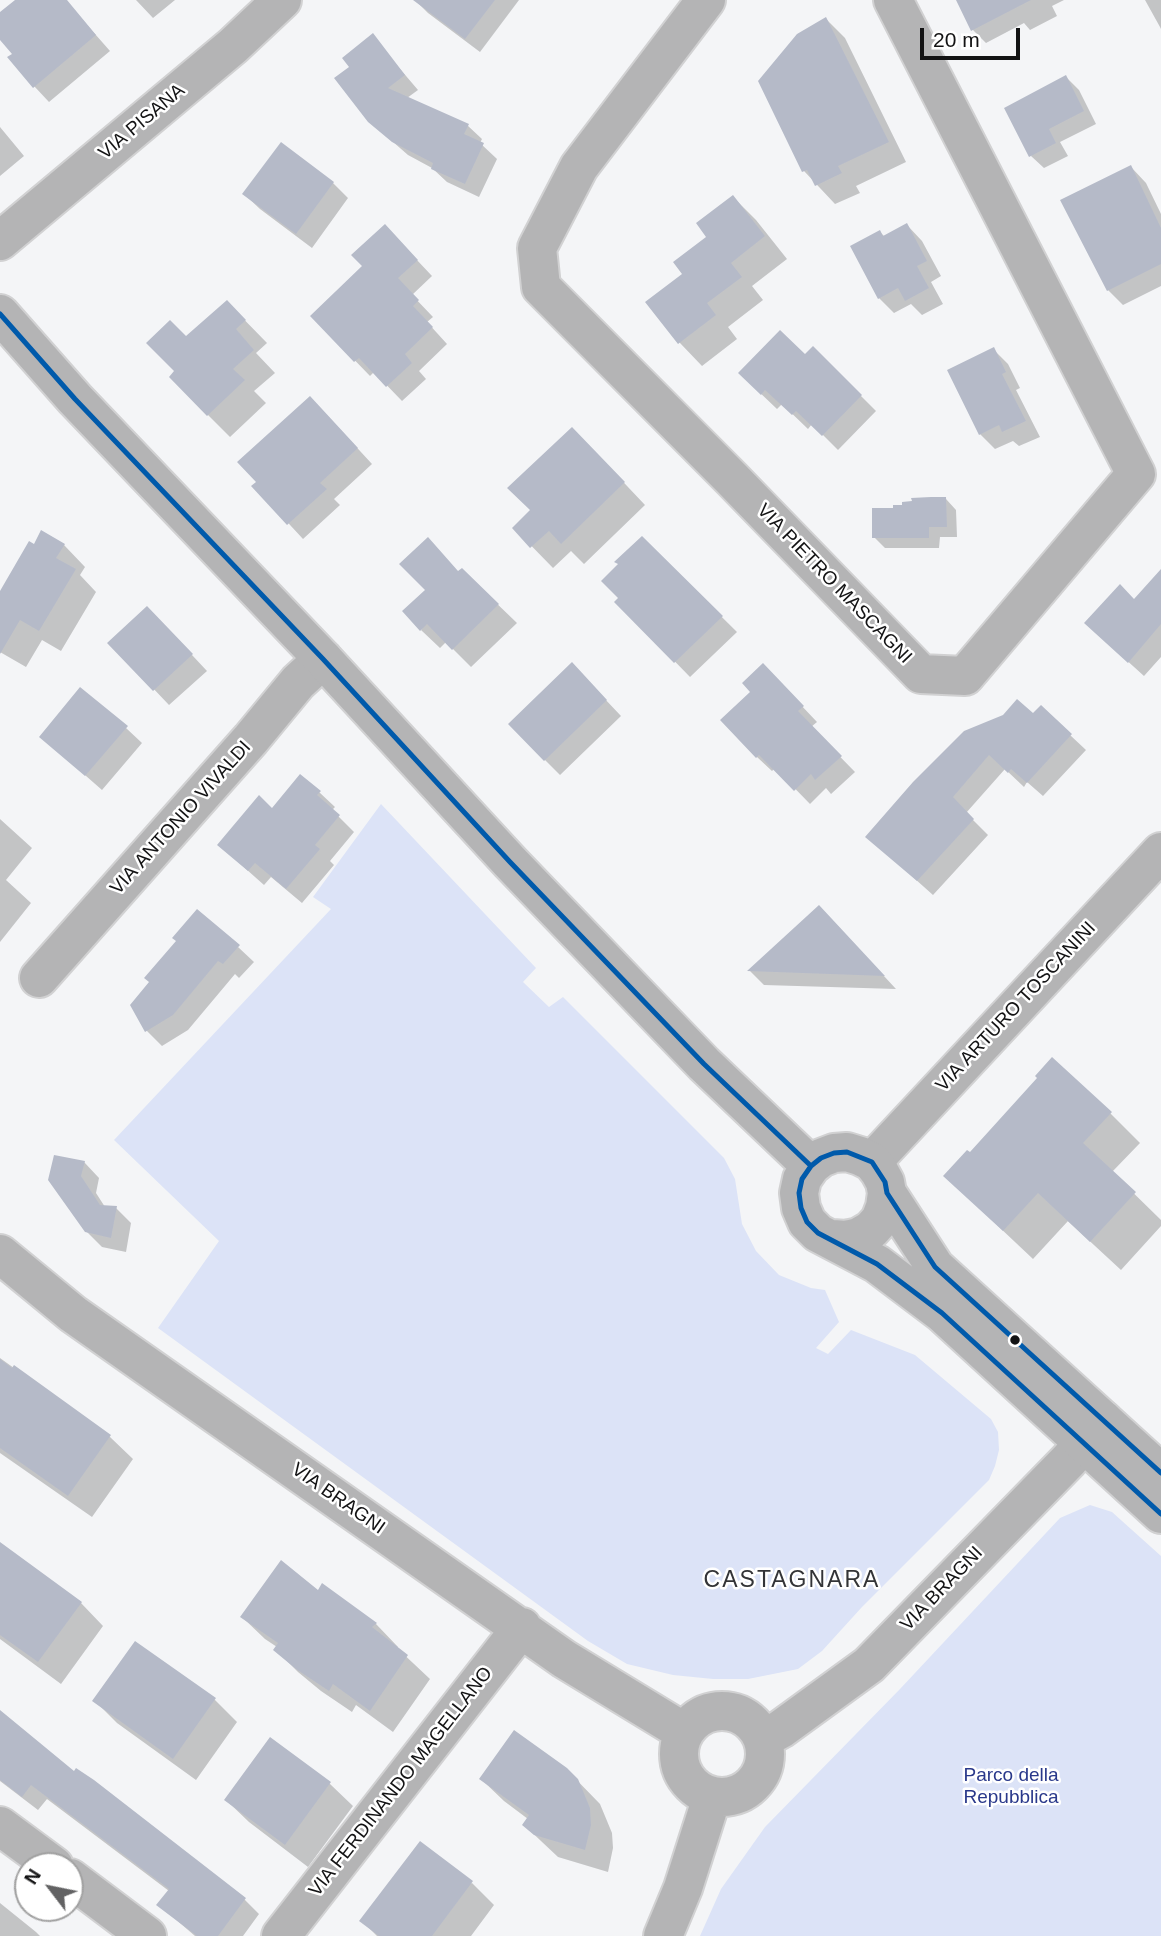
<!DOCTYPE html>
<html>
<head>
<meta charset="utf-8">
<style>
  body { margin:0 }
  #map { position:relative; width:1161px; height:1936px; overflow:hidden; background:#f4f5f7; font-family:Helvetica,sans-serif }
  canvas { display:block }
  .north { position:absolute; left:14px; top:1852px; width:70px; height:70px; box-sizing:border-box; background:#fff; border:2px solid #a1a1a1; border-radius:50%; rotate:302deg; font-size:19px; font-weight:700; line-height:28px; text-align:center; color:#131314 }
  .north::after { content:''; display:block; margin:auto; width:24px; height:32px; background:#626263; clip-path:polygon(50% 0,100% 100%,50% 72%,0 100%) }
  .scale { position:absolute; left:920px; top:28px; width:100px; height:32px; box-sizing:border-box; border:4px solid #131314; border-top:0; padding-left:9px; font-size:21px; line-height:24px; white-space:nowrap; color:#131314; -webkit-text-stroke:5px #fff; paint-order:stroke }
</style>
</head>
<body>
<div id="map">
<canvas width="1161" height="1936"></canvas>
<div class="north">N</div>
<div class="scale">20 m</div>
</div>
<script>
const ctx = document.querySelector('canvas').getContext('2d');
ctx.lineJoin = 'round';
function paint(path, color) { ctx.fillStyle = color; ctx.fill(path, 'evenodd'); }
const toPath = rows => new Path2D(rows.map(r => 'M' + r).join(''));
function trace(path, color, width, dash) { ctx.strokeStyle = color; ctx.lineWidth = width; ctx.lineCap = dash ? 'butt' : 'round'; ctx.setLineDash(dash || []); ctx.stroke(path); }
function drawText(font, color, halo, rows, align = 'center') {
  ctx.font = font + ' Helvetica,sans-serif'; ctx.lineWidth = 5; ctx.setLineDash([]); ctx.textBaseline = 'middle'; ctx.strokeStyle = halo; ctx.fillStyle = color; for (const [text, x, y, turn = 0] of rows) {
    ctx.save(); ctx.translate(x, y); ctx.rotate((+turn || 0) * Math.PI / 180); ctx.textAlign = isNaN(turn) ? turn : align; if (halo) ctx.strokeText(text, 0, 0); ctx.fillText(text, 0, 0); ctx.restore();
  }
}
paint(toPath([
  [381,804,536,968,523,982,549,1007,563,997,724,1158,735,1179,742,1224,756,1251,779,1275,811,1288,825,1290,839,1322,816,1348,828,1354,851,1330,915,1355,991,1419,998,1432,999,1450,995,1466,989,1480,862,1607,822,1651,798,1669,748,1679,713,1679,673,1675,627,1664,588,1641,158,1328,219,1241,114,1140,331,909,313,897],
  [1090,1505,1112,1512,1161,1556,1161,1936,700,1936,721,1889,765,1827,900,1689,1060,1518]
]), '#dce3f7');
paint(toPath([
  [17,0,66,1,110,51,49,102,34,86,14,54,0,38,0,14],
  [136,0,175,0,153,18],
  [415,0,519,0,480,52,428,13],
  [958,0,1064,0,1052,6,1057,16,1030,30,1024,23,986,43,973,30],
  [1145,0,1161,0,1161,29,1160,27],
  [826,19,845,38,906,162,856,186,860,193,835,204,804,171],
  [372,36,418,90,407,98,467,125,482,139,480,143,497,159,479,197,447,182,432,168,408,155,369,121,351,68],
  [1066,77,1079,90,1096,124,1060,142,1068,156,1044,168,1031,156],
  [0,127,24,156,0,176],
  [281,145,333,183,348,198,312,248,260,209,244,194],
  [1131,167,1146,183,1161,214,1161,286,1123,305,1108,290],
  [733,197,756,220,787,259,752,286,763,300,728,327,737,339,702,366,680,343,648,303,684,274],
  [907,225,922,241,941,276,931,282,943,304,922,315,911,304,894,313,879,298,880,232,885,237],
  [400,242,432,276,412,295,433,317,427,322,447,344,419,371,426,379,402,401,374,372,370,376,312,316,364,266],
  [227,302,267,343,256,353,275,373,254,391,266,403,230,437,208,415,176,371,187,338],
  [813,348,876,411,838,450,812,424,808,429,782,404,777,409,756,389,805,356],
  [993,349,1008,364,1020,388,1016,390,1040,437,1019,446,1013,441,995,449,980,434],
  [325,413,372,464,334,499,340,505,303,539,254,486],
  [593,450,645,505,584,564,571,551,553,568,514,528],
  [946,499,956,510,957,537,940,537,939,548,885,548,874,537,895,510],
  [642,538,737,632,690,677,617,602],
  [64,545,85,567,80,575,96,592,61,651,42,640,26,667,0,652,0,595,34,546],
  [462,570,517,623,471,667,446,642,440,648,421,630],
  [1161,575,1161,657,1144,676,1102,638],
  [162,623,207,671,169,705,110,643],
  [763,665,817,722,811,727,855,772,831,794,826,788,810,804,775,768,772,771,757,757,752,692],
  [587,680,621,716,560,775,510,725],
  [1033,716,1070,735,1086,750,1043,796,1027,782,1024,787,1005,769,966,813,988,835,933,895,868,837],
  [126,728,142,743,102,790,53,747],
  [319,792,335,807,332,810,354,832,330,861,334,865,302,903,271,877,264,885,219,845,272,810],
  [0,819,32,848,6,880,31,903,0,942],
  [834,922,896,989,764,985,750,971],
  [238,947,254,962,239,978,235,974,188,1030,162,1046,147,1031,133,1005,151,982],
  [1110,1113,1140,1143,1112,1172,1161,1220,1161,1226,1121,1270,1068,1221,1033,1259,945,1176,970,1154],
  [84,1162,99,1178,96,1193,105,1207,116,1208,131,1223,126,1252,102,1247,86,1231,50,1180],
  [0,1358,110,1437,133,1459,92,1517,0,1453],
  [0,1546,81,1603,103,1626,61,1684,0,1639],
  [323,1585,376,1624,398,1647,397,1648,430,1679,393,1732,356,1705,352,1712,321,1691,298,1672,276,1650,277,1647,265,1639,242,1617,318,1592],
  [94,1700,215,1700,237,1722,196,1780,117,1723],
  [0,1712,74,1774,245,1900,259,1914,243,1936,195,1936,159,1905,169,1891,47,1799,38,1810,0,1781],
  [270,1740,330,1784,353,1806,308,1867,249,1822,226,1800],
  [566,1769,600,1804,612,1833,613,1848,608,1872,558,1857,524,1825,528,1819,504,1801,481,1779],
  [472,1883,494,1905,471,1936,377,1936,361,1920],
  [0,1903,36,1932,40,1936,0,1936]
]), '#0003');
paint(toPath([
  [15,0,67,0,96,35,33,88,7,57,12,54,0,40,0,12],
  [413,0,495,0,465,39],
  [956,0,1031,0,971,31],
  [826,17,889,142,838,166,842,173,815,186,807,170,802,172,758,81,797,34],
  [373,33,405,75,388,88,469,124,464,134,484,143,465,184,431,169,433,163,392,142,368,122,334,78,349,67,342,58],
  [1066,75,1084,111,1049,129,1056,143,1029,157,1004,108],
  [281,142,334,182,296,234,242,194],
  [1131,165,1161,228,1161,264,1107,291,1060,200],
  [733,195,765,236,731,263,742,277,707,303,716,315,678,344,645,302,682,274,673,262,706,237,696,223],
  [907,223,927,261,917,266,929,288,905,301,898,288,878,299,850,246,880,230,883,236],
  [385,224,418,260,398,278,419,300,413,306,433,327,405,354,412,363,386,387,359,358,354,362,310,316,362,266,351,255],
  [227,300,246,320,236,329,254,350,233,369,245,380,207,416,169,377,174,371,146,343,170,320,186,336],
  [780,330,805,354,813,346,862,395,822,436,796,411,792,415,765,390,761,395,738,373],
  [994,347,1006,372,1002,374,1026,421,1002,432,999,425,979,435,947,370],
  [310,396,358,448,320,483,327,489,287,525,251,486,256,482,237,462],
  [572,427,625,482,561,544,549,531,530,548,512,528,530,510,507,488],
  [931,497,946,497,947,527,929,527,929,538,872,538,872,508,893,508,893,505,902,505,902,502,912,501,911,498],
  [41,530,65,544,56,558,76,569,39,631,20,620,0,654,0,591,29,541,34,544],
  [642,536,723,616,674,663,614,602,618,598,601,581,618,564,614,562],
  [428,537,458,571,462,568,499,604,452,650,427,624,420,631,402,611,425,590,399,564],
  [1161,569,1161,624,1128,663,1084,623,1120,584,1134,599],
  [147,606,193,654,153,691,107,643],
  [572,662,607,700,544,761,508,724],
  [763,663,804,706,798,711,842,756,815,780,811,774,794,791,759,755,756,758,720,720,750,692,742,683],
  [80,687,128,726,85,776,39,737],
  [1017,699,1033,713,1041,705,1072,734,1027,783,1011,769,1008,773,989,755,953,797,974,819,917,881,865,837,913,782,964,731,1003,715],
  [300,774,321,791,317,795,340,815,315,845,320,849,286,889,255,863,248,871,217,845,259,795,272,808],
  [819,905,885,976,747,971],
  [197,909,240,945,223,964,218,961,173,1015,145,1032,130,1005,149,982,144,978,176,941,172,938],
  [1052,1057,1112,1112,1083,1143,1136,1192,1090,1242,1038,1193,1003,1231,943,1176,967,1150,970,1152,1037,1078,1035,1076],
  [54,1155,85,1161,81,1176,100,1205,117,1206,111,1238,85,1232,48,1180],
  [0,1359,12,1368,14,1365,111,1435,68,1496,0,1448],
  [0,1542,82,1602,38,1662,0,1635],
  [281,1560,318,1590,322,1583,377,1623,372,1627,408,1655,370,1711,333,1684,329,1691,296,1669,273,1650,278,1643,240,1617],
  [135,1641,216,1698,173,1759,92,1701],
  [0,1710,74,1771,76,1768,94,1780,246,1898,218,1936,197,1936,156,1905,169,1889,31,1785,22,1797,0,1780],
  [514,1730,567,1768,578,1779,590,1808,591,1825,585,1850,534,1835,522,1825,529,1815,479,1779],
  [270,1737,331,1782,285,1845,224,1800],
  [420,1841,473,1881,432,1936,379,1936,359,1921]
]), '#b5bac8');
const minor = toPath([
  [706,0,579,167,537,248,541,287,732,479,921,674,965,676,1136,474,893,0],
  [39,978,251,739,298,682,323,659],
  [872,1162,1161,852],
  [0,1254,73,1314,564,1659,684,1732],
  '679 1754a43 43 0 1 1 86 0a43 43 0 1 1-86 0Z',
  [763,1739,781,1729,869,1665,1069,1460,1103,1420],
  [0,1826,54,1866],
  [70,1878,147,1936],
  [281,1936,522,1627],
  [663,1936,683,1888,712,1797]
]);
const tertiary = toPath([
  [0,241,233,46,282,0],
  [0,314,75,399,323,659,510,862,704,1064,811,1166],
  [887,1193,935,1267,1161,1473],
  [832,1239,846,1240,859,1237,871,1230,880,1220,885,1207,887,1193,885,1182,879,1171,872,1162,860,1156,847,1152,834,1153,821,1158,811,1166,802,1179,799,1193,801,1208,807,1222,818,1233,877,1264,942,1313,1161,1514]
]);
trace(minor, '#d1d1d2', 42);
trace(tertiary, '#d1d1d2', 42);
trace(minor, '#b4b4b5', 38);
trace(tertiary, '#b4b4b5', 38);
trace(toPath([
  [0,314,75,399,323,659,510,862,704,1064,811,1166],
  [1161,1473,935,1267,887,1193,885,1182,872,1162,847,1152,834,1153,821,1158,811,1166,802,1179,799,1193,801,1208,807,1222,818,1233,877,1264,942,1313,1161,1514]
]), '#005aab', 5);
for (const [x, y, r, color] of [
  [1015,1340,6,"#131314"]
]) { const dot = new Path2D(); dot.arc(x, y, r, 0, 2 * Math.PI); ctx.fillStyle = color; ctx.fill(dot); trace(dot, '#fff', 2.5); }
drawText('19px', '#131314', '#fff', [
  ["VIA PISANA",142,122,-40],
  ["VIA PIETRO MASCAGNI",834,584,46],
  ["VIA ANTONIO VIVALDI",181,818,-48],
  ["VIA ARTURO TOSCANINI",1016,1007,-47],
  ["VIA BRAGNI",338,1499,35],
  ["VIA BRAGNI",942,1589,-46],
  ["VIA FERDINANDO MAGELLANO",401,1782,-52]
]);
drawText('19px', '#2a398b', '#fff', [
  ["Parco della",1011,1776],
  ["Repubblica",1011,1798]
]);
ctx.letterSpacing = '2px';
drawText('23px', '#333437', '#fff', [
  ["CASTAGNARA",792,1581]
]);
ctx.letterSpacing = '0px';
</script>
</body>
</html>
